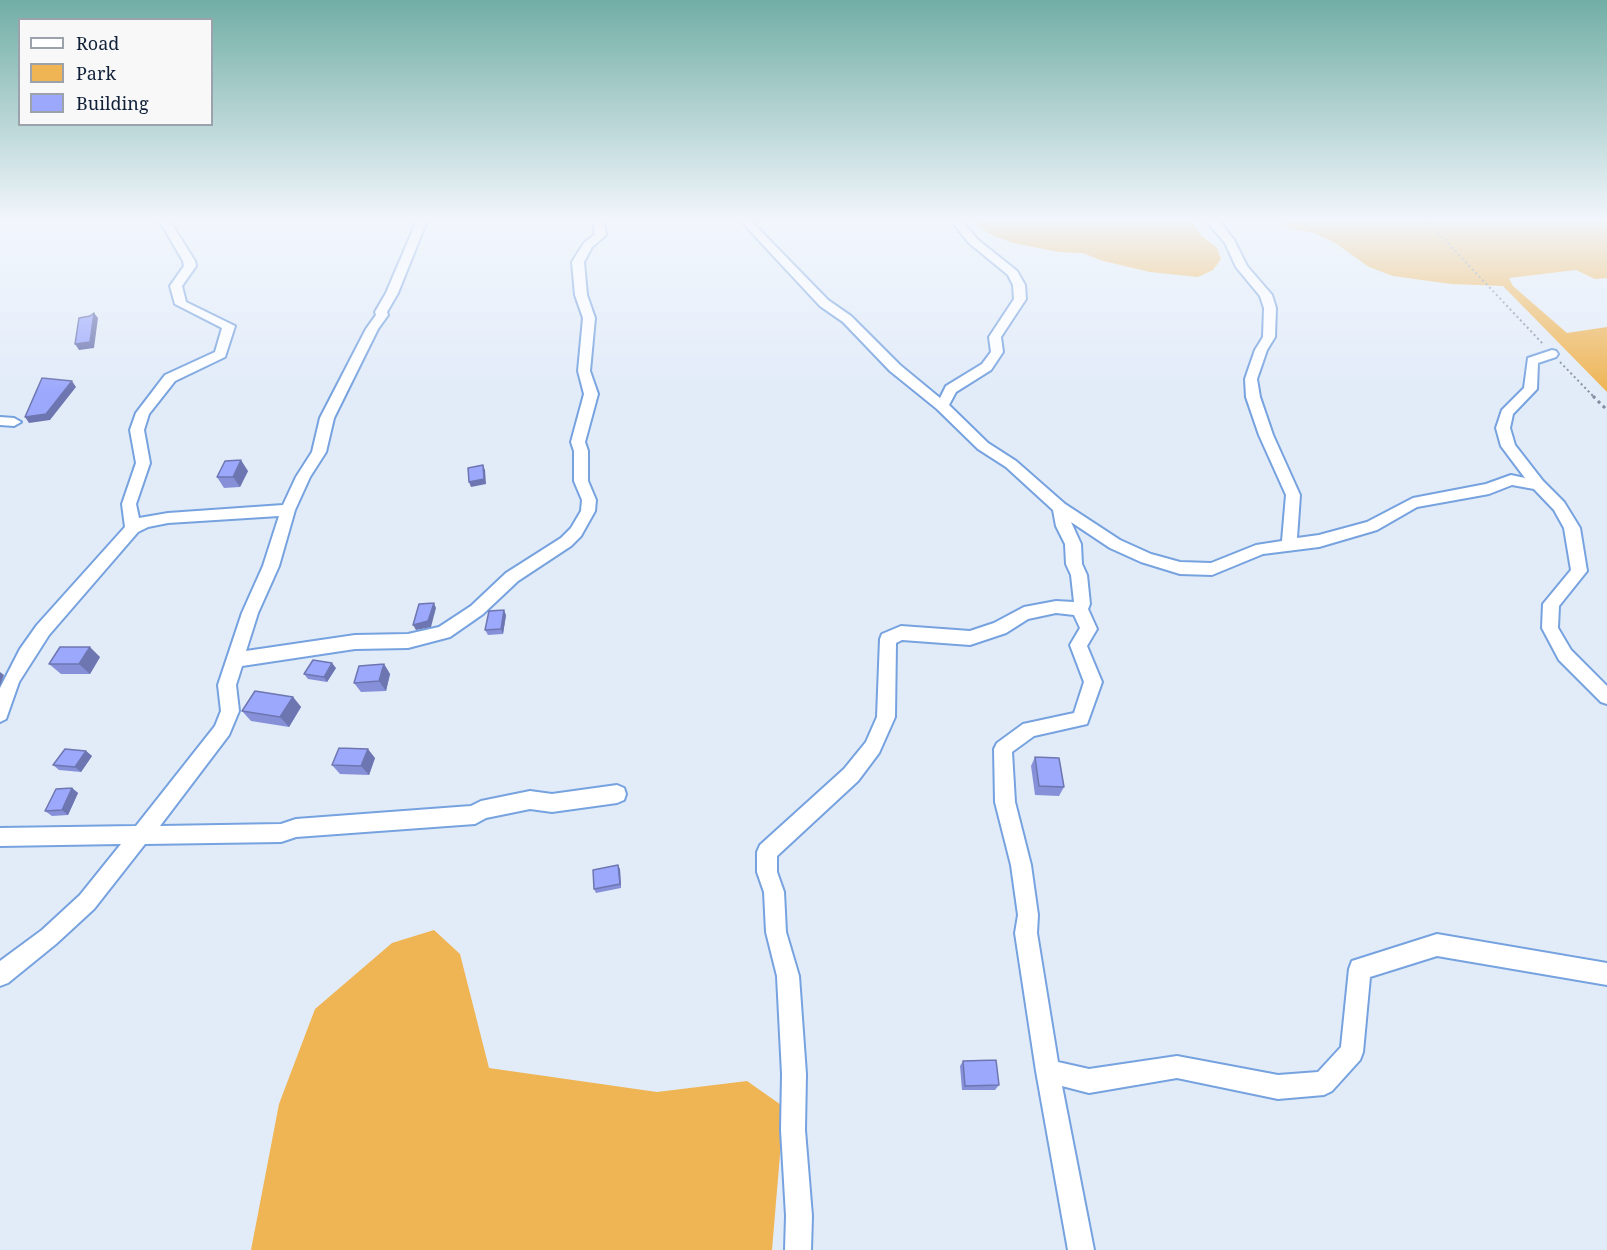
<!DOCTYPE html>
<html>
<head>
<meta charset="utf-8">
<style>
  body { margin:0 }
  #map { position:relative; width:1607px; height:1250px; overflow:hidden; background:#e2ecf9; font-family:"Noto Serif",serif }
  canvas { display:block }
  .legend { position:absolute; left:18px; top:18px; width:195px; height:108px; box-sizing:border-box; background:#f8f8f8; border:2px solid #9ba2ac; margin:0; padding:8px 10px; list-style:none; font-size:18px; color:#102139 }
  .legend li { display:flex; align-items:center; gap:12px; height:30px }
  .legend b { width:30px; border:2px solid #9ba2ac }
</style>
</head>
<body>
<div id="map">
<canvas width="1607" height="1250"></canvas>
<ul class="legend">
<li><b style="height:8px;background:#fff"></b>Road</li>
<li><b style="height:16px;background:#efb454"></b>Park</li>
<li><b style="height:16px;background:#9ca8fc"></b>Building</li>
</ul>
</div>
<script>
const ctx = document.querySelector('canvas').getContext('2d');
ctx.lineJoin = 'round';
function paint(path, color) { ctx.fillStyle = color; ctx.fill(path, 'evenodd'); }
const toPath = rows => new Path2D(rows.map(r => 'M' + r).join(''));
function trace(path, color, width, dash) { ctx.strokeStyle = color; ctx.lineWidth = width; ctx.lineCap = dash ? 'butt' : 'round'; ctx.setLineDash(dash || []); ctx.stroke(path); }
paint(toPath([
  [975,218,1193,218,1194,225,1202,236,1217,248,1221,259,1213,270,1198,277,1150,272,1103,261,1083,253,1059,252,1013,243,994,236,979,227],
  [1275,218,1607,218,1607,278,1595,279,1576,270,1509,278,1513,286,1567,333,1607,327,1607,392,1503,286,1451,284,1393,276,1369,267,1335,243,1314,233,1289,228],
  [434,930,460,954,489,1068,657,1092,747,1081,784,1107,772,1250,251,1250,279,1104,315,1009,392,943]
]), '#efb454');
const street = toPath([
  [158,218,168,218,195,261,196,266,182,286,186,302,235,326,225,357,175,381,149,414,144,430,150,463,136,504,139,518,168,513,283,505,296,477,312,452,320,418,366,329,376,315,375,312,386,293,418,218,428,218,398,293,387,312,388,315,378,329,334,418,326,452,310,477,295,510,279,566,258,613,246,651,355,635,408,634,439,627,471,606,506,573,561,538,571,528,581,511,582,500,574,481,574,451,571,442,584,394,578,371,583,318,575,295,572,262,584,243,595,234,593,218,603,218,606,235,592,247,584,262,587,295,595,318,590,371,598,394,585,442,588,451,588,481,596,500,595,511,581,536,571,546,518,581,483,614,450,637,408,648,355,649,242,666,236,685,239,711,229,735,160,826,281,824,296,819,471,806,481,801,530,791,552,794,617,785,624,788,626,794,624,800,617,803,552,812,530,809,486,818,475,824,296,837,281,842,145,844,94,909,56,944,8,983,0,986,0,961,42,930,80,895,121,844,0,846,0,828,136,826,215,726,221,711,218,685,242,613,263,566,279,516,168,523,148,527,138,532,49,635,19,682,6,719,0,722,0,688,20,649,37,625,125,527,122,504,136,463,130,430,136,413,165,375,215,352,222,328,175,304,170,286,184,266,183,261,158,218],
  [738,218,748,218,828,300,851,316,900,365,940,398,946,386,982,364,991,352,989,337,1014,299,1013,285,1008,275,969,243,953,223,954,221,962,221,977,239,1017,271,1025,285,1026,299,1001,337,1003,352,991,370,956,392,949,405,988,443,1016,461,1065,504,1120,540,1151,554,1180,562,1211,563,1256,545,1282,541,1286,495,1259,435,1246,397,1245,379,1255,350,1263,337,1264,308,1260,296,1236,267,1225,243,1207,222,1207,218,1217,218,1234,240,1247,266,1272,295,1276,308,1275,337,1267,350,1257,379,1260,397,1273,435,1300,495,1297,538,1319,535,1367,522,1413,498,1486,484,1511,475,1525,478,1501,446,1496,428,1502,410,1524,388,1528,358,1552,350,1556,351,1558,354,1556,357,1538,363,1537,389,1513,414,1510,428,1515,445,1543,481,1564,502,1580,528,1587,571,1559,606,1558,628,1571,650,1607,686,1607,704,1601,702,1559,660,1542,628,1543,604,1571,570,1564,528,1554,510,1534,489,1512,485,1489,494,1417,507,1377,530,1319,547,1263,554,1212,575,1180,574,1141,562,1110,548,1071,522,1081,544,1082,564,1087,575,1090,604,1088,609,1097,629,1087,646,1102,682,1087,724,1034,736,1012,752,1015,802,1031,865,1038,915,1037,933,1058,1062,1089,1069,1177,1056,1278,1075,1318,1072,1341,1047,1349,969,1352,961,1437,934,1607,963,1607,985,1437,956,1370,977,1363,1052,1360,1060,1332,1091,1324,1095,1278,1099,1177,1078,1089,1093,1062,1086,1094,1250,1068,1250,1036,1071,1015,933,1018,915,1011,865,995,802,994,749,997,743,1023,724,1074,713,1084,682,1070,645,1080,628,1074,615,1056,613,1028,619,1006,633,970,645,902,640,896,643,895,717,879,753,858,781,777,856,777,872,784,892,786,932,799,976,806,1074,805,1130,812,1216,811,1250,785,1250,786,1216,781,1130,782,1074,777,976,766,932,764,892,757,872,757,852,760,845,844,769,866,742,877,717,880,639,882,634,901,626,970,631,994,623,1024,607,1056,601,1074,602,1071,575,1066,564,1065,544,1056,526,1053,510,1006,467,978,449,937,409,890,371,843,322,820,306,738,218],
  [0,417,14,418,21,422,14,426,0,425,0,417]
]);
trace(street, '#76a2df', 4);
trace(toPath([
  [1424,218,1543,344],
  [1560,362,1595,398]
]), '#818ea0', 2, [2, 3]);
trace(toPath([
  [1593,396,1607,410]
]), '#818ea0', 3, [3, 4]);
paint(street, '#fff');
paint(toPath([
  [248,471,240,487,224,488,217,477],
  [506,615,503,634,488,635,485,630],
  [100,657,90,674,61,674,49,664],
  [384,664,390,674,386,691,361,692,354,683],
  [336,668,327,682,308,679,304,674],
  [293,697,301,707,289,727,251,721,242,711],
  [86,751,92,756,81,772,59,770,53,765],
  [1035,757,1064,787,1059,796,1035,795,1031,766],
  [375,758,369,775,340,774,332,765],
  [72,788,78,793,68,815,52,816,45,811],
  [620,869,621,888,596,893,594,889],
  [963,1061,999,1085,995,1090,962,1090,960,1066]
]), '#8690d9');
paint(toPath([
  [94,313,98,318,94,348,79,350,75,344],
  [72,381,76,387,50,420,29,423,25,417],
  [241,460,248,471,240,487,233,477],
  [483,465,485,470,486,484,471,487,469,482],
  [434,603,436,608,431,627,416,630,413,625],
  [504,610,506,615,503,634,501,629],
  [90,647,100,657,90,674,79,664],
  [332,663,336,668,327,682,324,677],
  [384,664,390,674,386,691,379,681],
  [0,672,4,675,0,686],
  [293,697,301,707,289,727,280,717],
  [368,749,375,758,369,775,361,766],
  [86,751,92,756,81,772,75,767],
  [72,788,78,793,68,815,62,810],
  [618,865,620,869,621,888,620,884]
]), '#6d76b0');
const building = toPath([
  [94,313,90,342,75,344,79,318,90,316,94,313],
  [42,378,72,381,46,414,25,417,42,378],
  [241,460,233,477,217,477,225,461,241,460],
  [483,465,484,479,469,482,468,468,483,465],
  [434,603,428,621,413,625,419,604,434,603],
  [504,610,501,629,485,630,489,611,504,610],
  [60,647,90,647,79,664,49,664,60,647],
  [313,660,332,663,324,677,304,674,313,660],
  [384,664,379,681,354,683,359,666,384,664],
  [255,691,293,697,280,717,242,711,255,691],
  [339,748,368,749,361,766,332,765,339,748],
  [65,749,86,751,75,767,53,765,65,749],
  [1035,757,1059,758,1064,787,1039,786,1035,757],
  [72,788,62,810,45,811,56,789,72,788],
  [618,865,620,884,594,889,593,870,618,865],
  [996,1060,999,1085,965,1086,963,1061,996,1060]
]);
paint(building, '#9ca8fc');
trace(building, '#6d76b0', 1.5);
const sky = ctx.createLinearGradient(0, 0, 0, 392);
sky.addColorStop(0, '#71aea5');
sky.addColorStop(0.56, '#f2f6fc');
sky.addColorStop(1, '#f2f6fc00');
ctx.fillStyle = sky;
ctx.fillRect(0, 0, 1607, 392);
</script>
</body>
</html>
